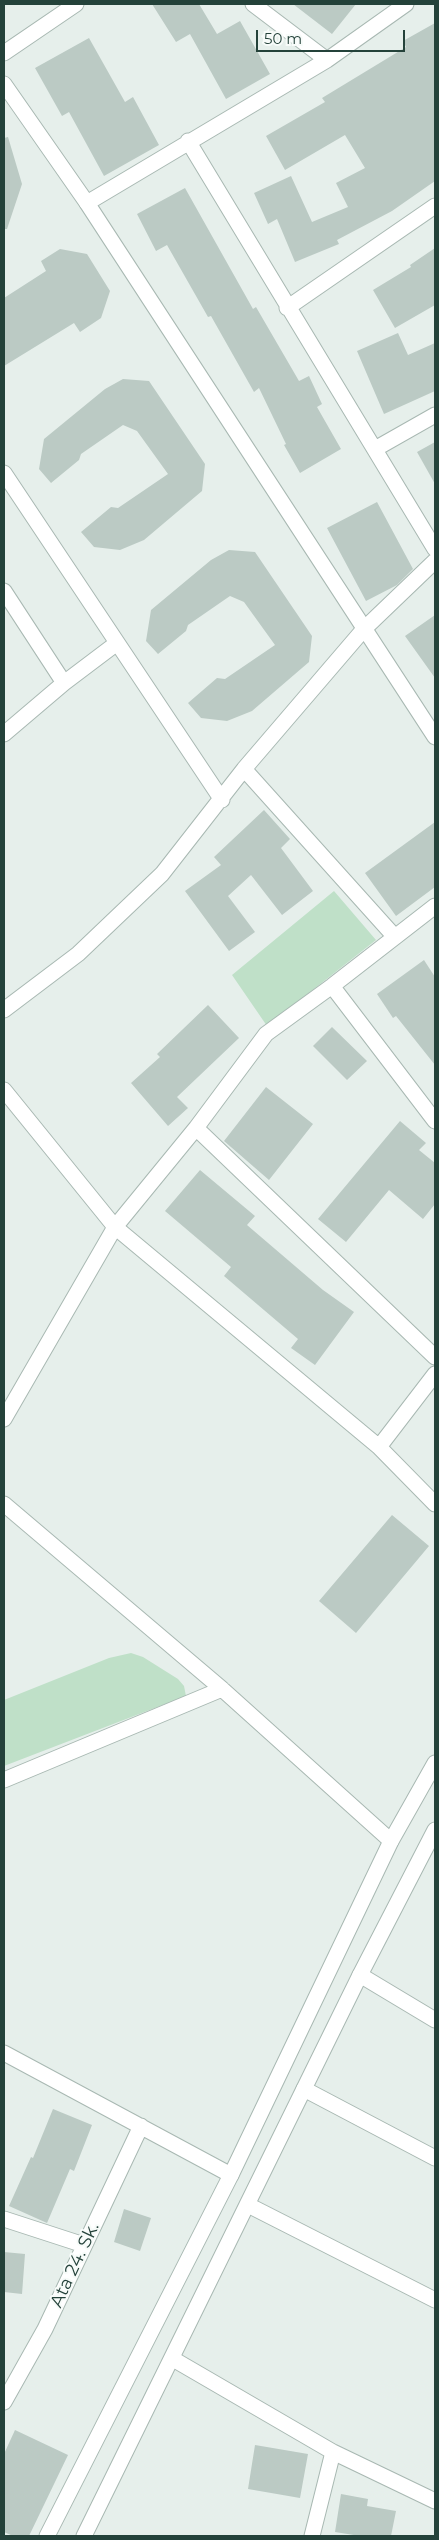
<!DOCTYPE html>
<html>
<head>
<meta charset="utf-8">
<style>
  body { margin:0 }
  #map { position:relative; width:439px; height:2540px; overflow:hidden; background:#e6efeb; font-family:Montserrat,sans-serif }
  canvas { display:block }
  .frame { position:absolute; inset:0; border:5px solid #24423a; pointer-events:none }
  .scale { position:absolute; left:256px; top:30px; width:149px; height:22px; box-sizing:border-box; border:2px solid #24423a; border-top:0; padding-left:6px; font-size:15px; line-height:18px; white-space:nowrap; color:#24423a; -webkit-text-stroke:4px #f7fbf9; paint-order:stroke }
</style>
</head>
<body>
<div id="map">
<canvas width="439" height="2540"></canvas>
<div class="frame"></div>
<div class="scale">50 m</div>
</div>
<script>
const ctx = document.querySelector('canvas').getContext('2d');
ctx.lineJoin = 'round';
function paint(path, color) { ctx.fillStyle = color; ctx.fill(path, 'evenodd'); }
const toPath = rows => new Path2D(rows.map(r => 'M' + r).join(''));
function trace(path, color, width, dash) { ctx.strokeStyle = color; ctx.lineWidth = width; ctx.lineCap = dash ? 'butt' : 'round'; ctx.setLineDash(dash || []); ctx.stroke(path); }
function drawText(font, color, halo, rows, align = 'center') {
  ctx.font = font + ' Montserrat,sans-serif'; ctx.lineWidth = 4; ctx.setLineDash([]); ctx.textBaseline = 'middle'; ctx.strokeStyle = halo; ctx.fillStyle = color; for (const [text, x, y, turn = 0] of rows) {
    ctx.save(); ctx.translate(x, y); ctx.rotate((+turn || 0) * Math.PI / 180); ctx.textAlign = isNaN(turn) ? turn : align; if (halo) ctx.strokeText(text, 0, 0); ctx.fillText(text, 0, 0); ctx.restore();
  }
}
paint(toPath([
  [334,891,376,940,267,1026,232,975],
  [131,1653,143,1657,178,1679,184,1686,186,1696,4,1766,4,1700,109,1658]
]), '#bfe0c8');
paint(toPath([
  [152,4,199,4,217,34,240,21,270,74,226,99,190,34,176,42],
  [293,4,356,4,332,34],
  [435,23,435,181,392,211,337,240,339,244,295,262,277,219,268,224,254,193,291,176,312,222,348,207,336,183,365,168,345,135,285,170,266,136,325,102,322,98,406,47,403,41],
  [89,38,125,102,133,97,159,145,104,176,69,112,62,116,35,68],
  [8,137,22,184,7,229,4,229,4,138],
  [185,188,253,309,256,307,299,381,309,376,322,404,317,407,341,449,300,473,284,445,286,444,259,388,254,392,211,316,208,317,167,245,156,251,137,214],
  [435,248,435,305,395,328,373,290,411,267,410,265],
  [60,249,87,254,110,291,101,318,80,332,74,323,4,366,4,298,46,271,41,261],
  [398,333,408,355,435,343,435,391,384,414,357,351],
  [123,379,149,381,205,464,202,491,144,540,120,550,94,547,81,532,111,507,118,508,168,474,137,431,123,425,81,454,79,460,51,483,39,469,44,439,105,389],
  [435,442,435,484,417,452],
  [377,502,413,569,397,585,366,601,327,528],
  [229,550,255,552,312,636,309,662,252,711,227,721,201,718,188,703,217,678,225,679,275,645,244,602,230,596,188,625,186,631,158,654,146,641,151,610,211,560],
  [435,615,435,678,405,636],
  [264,810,290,839,281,848,313,891,282,915,251,875,228,896,255,932,229,951,185,891,221,865,214,857],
  [435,822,435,887,396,916,365,873],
  [424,960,435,977,435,1065,396,1016,393,1018,377,994],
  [208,1005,239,1038,177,1097,188,1108,168,1126,131,1083,160,1057,157,1054],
  [332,1027,367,1061,347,1080,313,1046],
  [266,1087,313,1124,269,1180,224,1141],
  [400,1121,426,1143,419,1150,435,1163,435,1204,423,1219,389,1190,346,1242,318,1219],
  [200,1170,255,1216,247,1225,323,1290,354,1312,315,1365,291,1348,298,1339,224,1276,231,1267,165,1211],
  [392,1515,429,1546,356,1633,319,1601],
  [53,2109,92,2125,74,2171,70,2169,47,2223,9,2206,31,2157,33,2158],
  [124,2209,151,2218,140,2251,114,2242],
  [4,2252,25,2254,22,2294,4,2292],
  [15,2430,68,2455,29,2536,13,2536,4,2532,4,2454],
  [255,2445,308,2454,300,2498,248,2489],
  [341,2494,368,2499,367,2506,396,2511,391,2536,360,2536,335,2532]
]), '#bbcac4');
const minor = toPath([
  [253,4,327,60],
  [4,53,76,4],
  [188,141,435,549],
  [87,203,327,60,406,4],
  [287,308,435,206],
  [375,449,435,415],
  [4,473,222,800],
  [4,591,64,683],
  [4,734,64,683,117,643],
  [244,769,395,937],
  [332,986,435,1121],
  [4,1010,78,954,162,874,244,769,364,629,435,561],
  [4,1090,115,1227,379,1447,435,1504],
  [196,1128,435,1357],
  [4,1419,115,1227,196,1128,266,1034,332,986,435,906],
  [379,1447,435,1374],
  [4,1504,222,1689,391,1841],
  [4,1780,222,1689],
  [360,1975,435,2020],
  [4,2053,231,2175],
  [304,2089,435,2158],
  [248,2205,435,2300],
  [4,2219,84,2245],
  [173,2359,333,2452,435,2501],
  [4,2402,45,2329,141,2126],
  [312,2536,333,2452]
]);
const tertiary = toPath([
  [4,84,87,203,435,737],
  [47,2536,231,2175,391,1841,435,1763],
  [84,2536,360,1975,435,1830]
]);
trace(minor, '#a8b8b2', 17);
trace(tertiary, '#a8b8b2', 17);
trace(minor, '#fff', 15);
trace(tertiary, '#fff', 15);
drawText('18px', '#24423a', '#f7fbf9', [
  ["Ata 24. Sk.",75,2265,-65]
]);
</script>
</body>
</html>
